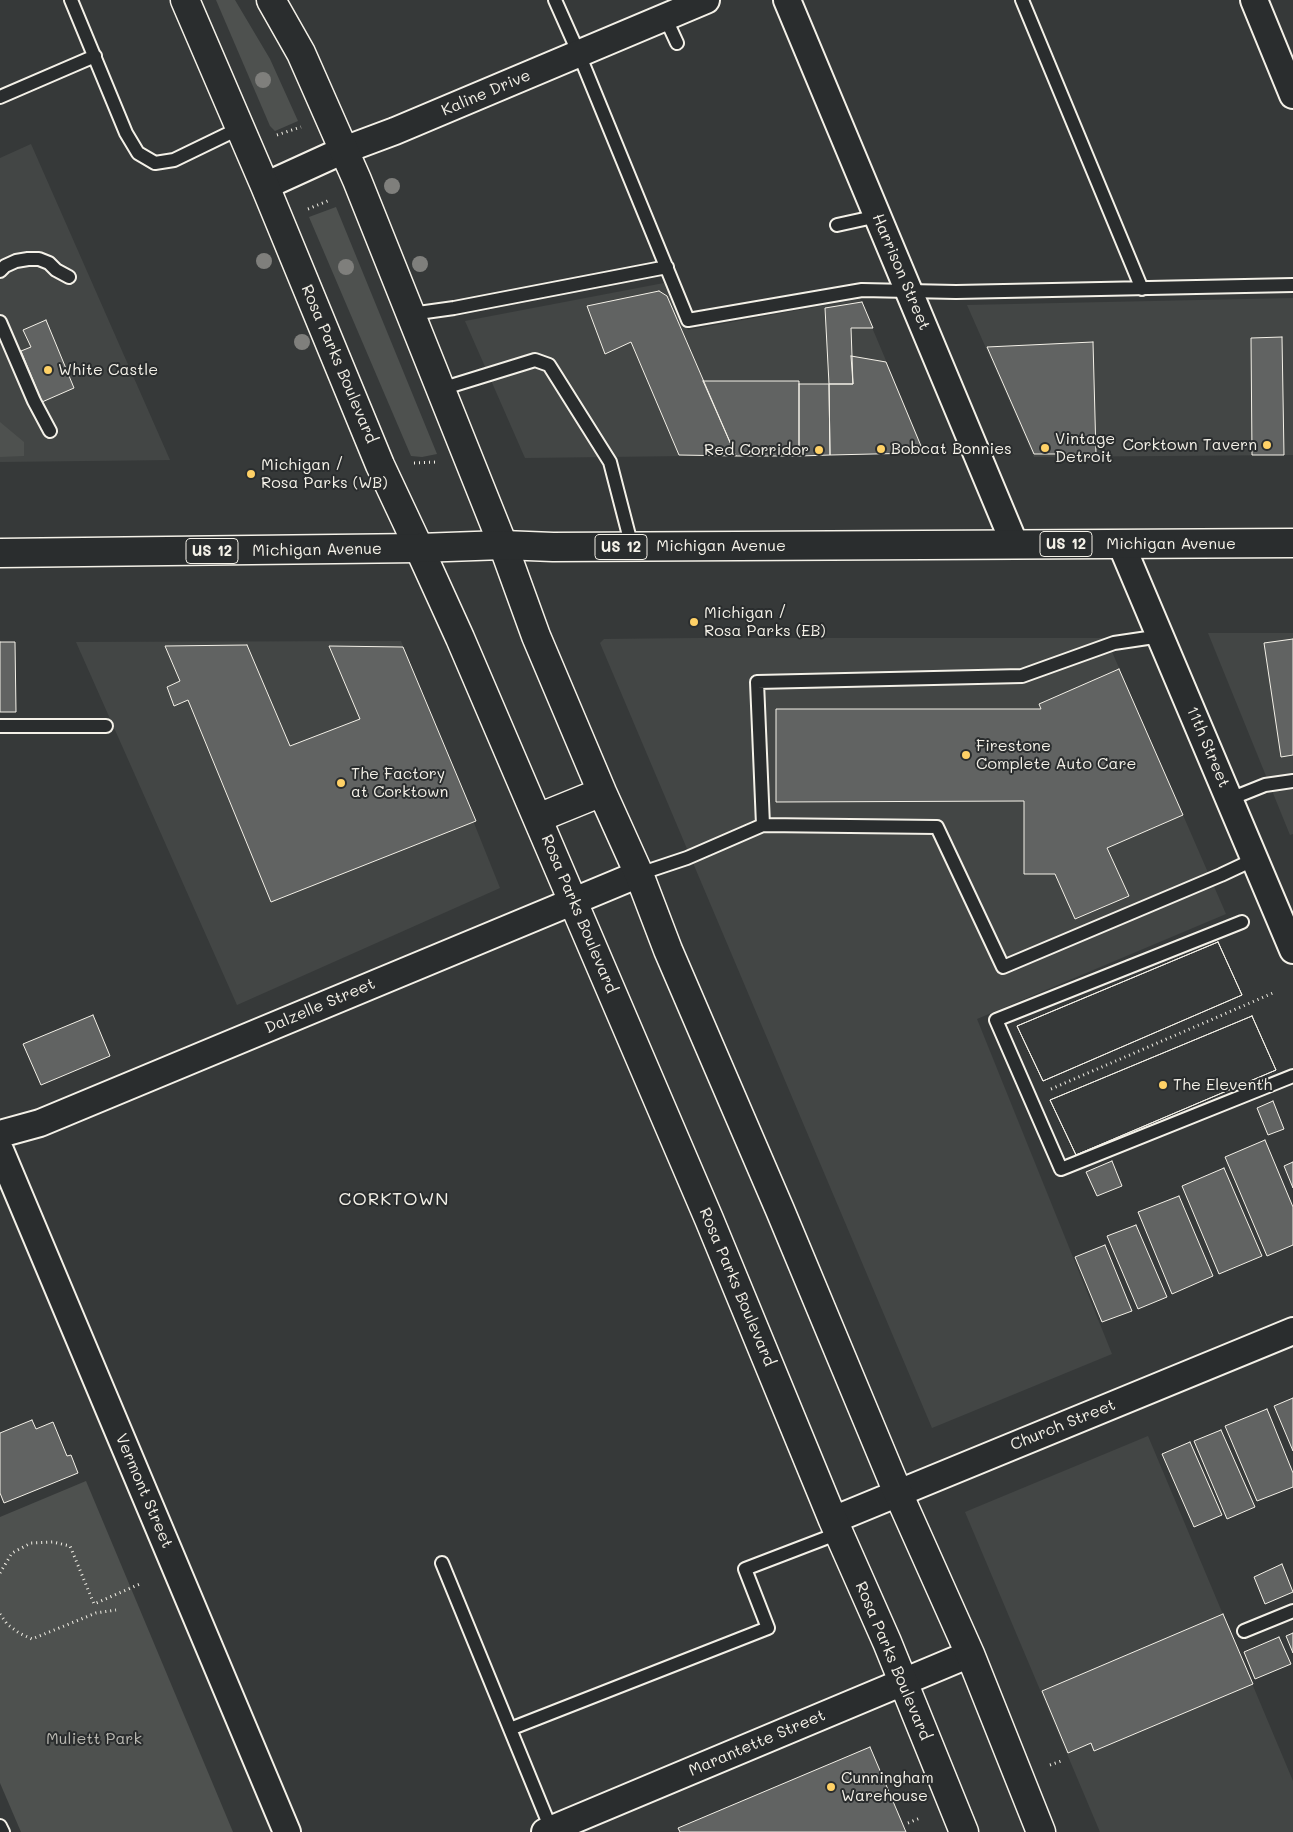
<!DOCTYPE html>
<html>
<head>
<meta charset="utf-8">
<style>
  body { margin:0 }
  canvas { display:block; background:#363939 }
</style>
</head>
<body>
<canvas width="1293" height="1832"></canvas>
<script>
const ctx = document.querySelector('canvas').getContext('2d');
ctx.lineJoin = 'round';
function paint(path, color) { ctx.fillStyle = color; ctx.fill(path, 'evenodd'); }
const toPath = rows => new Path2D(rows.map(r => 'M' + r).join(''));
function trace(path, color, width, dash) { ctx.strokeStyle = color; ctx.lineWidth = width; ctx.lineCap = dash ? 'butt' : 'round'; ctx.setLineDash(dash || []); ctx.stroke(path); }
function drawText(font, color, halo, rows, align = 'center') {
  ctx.font = font + ' Mali,sans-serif'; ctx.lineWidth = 4; ctx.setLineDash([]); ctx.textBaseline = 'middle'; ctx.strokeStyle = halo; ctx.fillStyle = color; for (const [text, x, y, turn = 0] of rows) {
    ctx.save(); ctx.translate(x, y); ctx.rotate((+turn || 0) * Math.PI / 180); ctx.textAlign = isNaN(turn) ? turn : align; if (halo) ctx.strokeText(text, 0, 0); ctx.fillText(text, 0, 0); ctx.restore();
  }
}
paint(toPath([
  [31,144,170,460,0,462,0,158],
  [664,283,688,330,860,299,925,453,525,458,465,321],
  [1293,298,1293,455,1034,457,967,305],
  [1208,633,1293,633,1293,834,1290,835],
  [698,638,1106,638,1226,914,977,1019,1112,1354,932,1428,600,643,604,639],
  [401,641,500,888,237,1005,76,642],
  [1148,1436,1293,1781,1293,1832,1100,1832,965,1512]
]), '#434645');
paint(toPath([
  [216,0,235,0,270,59,298,121,275,131,270,126],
  [336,207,437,454,422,457,411,456,309,217],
  [0,422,24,442,24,456,0,457],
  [86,1481,233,1832,21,1832,0,1783,0,1517]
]), '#4e514f');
const building = toPath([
  [659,291,667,296,736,456,679,455,631,342,605,354,587,306,659,291],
  [862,302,873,328,851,328,853,384,829,384,825,308,862,302],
  [46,320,74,388,42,402,21,351,31,347,23,330,46,320],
  [1282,337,1284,455,1252,455,1251,338,1282,337],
  [1093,342,1096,454,1034,454,987,347,1093,342],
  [851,356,886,362,921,446,916,453,830,455,829,384,853,384,851,356],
  [703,381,799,381,799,456,736,456,703,381],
  [799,384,829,384,830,455,799,456,799,384],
  [1293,639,1293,755,1281,757,1264,643,1293,639],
  [0,642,15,642,16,712,0,712,0,642],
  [247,645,290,746,360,719,329,646,403,647,476,821,271,902,188,700,174,706,167,687,180,681,165,646,247,645],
  [1119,669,1183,815,1107,848,1129,896,1075,919,1055,874,1024,874,1024,801,776,802,776,709,1041,709,1039,704,1119,669],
  [1218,942,1242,995,1043,1081,1017,1026,1218,942],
  [1218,942,1242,995,1043,1081,1017,1026,1218,942],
  [93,1015,110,1056,41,1085,23,1044,93,1015],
  [1252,1016,1276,1070,1076,1155,1050,1100,1252,1016],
  [1252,1016,1276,1070,1076,1155,1050,1100,1252,1016],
  [1273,1101,1284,1129,1268,1135,1257,1108,1273,1101],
  [1265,1140,1293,1207,1293,1245,1267,1256,1225,1157,1265,1140],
  [1112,1161,1122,1186,1097,1196,1086,1172,1112,1161],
  [1293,1162,1293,1188,1284,1166,1293,1162],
  [1224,1168,1262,1256,1219,1274,1182,1186,1224,1168],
  [1179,1196,1213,1276,1172,1294,1138,1212,1179,1196],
  [1136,1225,1167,1297,1138,1309,1107,1236,1136,1225],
  [1105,1245,1132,1311,1102,1322,1075,1257,1105,1245],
  [1293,1398,1293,1451,1274,1406,1293,1398],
  [1267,1409,1293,1473,1293,1487,1257,1501,1225,1426,1267,1409],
  [32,1420,36,1429,53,1422,67,1456,71,1455,78,1473,4,1503,0,1493,0,1433,32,1420],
  [1221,1430,1255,1507,1227,1519,1194,1441,1221,1430],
  [1190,1442,1222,1515,1194,1527,1162,1454,1190,1442],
  [1282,1564,1293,1592,1265,1604,1254,1577,1282,1564],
  [1223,1614,1253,1684,1094,1751,1091,1743,1068,1753,1042,1691,1223,1614],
  [1293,1633,1293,1653,1286,1636,1293,1633],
  [1279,1637,1291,1664,1255,1679,1244,1652,1279,1637],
  [870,1747,906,1832,680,1832,678,1828,870,1747]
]);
paint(building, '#616362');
trace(building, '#f4f1e8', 1);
const service = toPath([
  [71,0,126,133,138,153,155,163,174,160,240,128],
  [555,0,579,54,688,320,862,290,956,292,1293,285],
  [1022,0,1142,289],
  [665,17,677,43],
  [0,97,95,56],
  [837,225,878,216],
  [0,271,5,266,16,261,28,259,39,259,49,263,56,270,69,277],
  [411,314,454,308,667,267],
  [0,322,34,401,50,431],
  [441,389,535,360,549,365,610,462,632,547],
  [0,726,106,726],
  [1230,799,1265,785,1293,781],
  [763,825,757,682,1022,676,1114,643,1161,636],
  [639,874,687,858,763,825,937,827,1003,967,1221,875,1255,859],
  [1242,922,996,1020,1061,1169,1293,1076],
  [442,1563,551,1829],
  [1244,1631,1293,1611],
  [510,1729,768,1628,745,1569,839,1533],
  [0,1826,3,1832]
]);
const minor = toPath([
  [787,0,1015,545],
  [1254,0,1293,95],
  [265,186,344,150,395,131,706,0],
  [1121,544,1293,950],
  [0,1134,40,1123,639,874],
  [0,1150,287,1832],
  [833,1520,1293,1331],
  [545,1832,970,1654]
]);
const tertiary = toPath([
  [185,0,265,186,380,465,419,548],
  [271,0,301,53,357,180,503,545]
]);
const secondary = toPath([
  [503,545,536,636,602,792,639,874,668,950,780,1210,898,1493,970,1654,1041,1832],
  [419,548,460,638,709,1219,833,1520,887,1642,964,1832],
  [538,818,602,792]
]);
const primary = toPath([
  [0,553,419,548,503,545,553,547,1293,543]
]);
trace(service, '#f4f1e8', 16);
trace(minor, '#f4f1e8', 30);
trace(tertiary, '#f4f1e8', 31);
trace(secondary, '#f4f1e8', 31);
trace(primary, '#f4f1e8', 31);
trace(toPath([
  [277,135,301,127],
  [308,209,330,200],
  [414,463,437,462],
  [1051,1089,1273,993],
  [0,1573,12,1553,31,1543,53,1542,70,1546,94,1604,140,1584],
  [0,1614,7,1624,19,1633,32,1639,96,1613,116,1610],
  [1050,1765,1064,1760],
  [908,1823,920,1818]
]), '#f4f1e8', 3, [1, 4]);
trace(service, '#2a2d2e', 12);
trace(minor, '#2a2d2e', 26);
trace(tertiary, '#2a2d2e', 28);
trace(secondary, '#2a2d2e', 28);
trace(primary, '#2a2d2e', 28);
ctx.fillStyle = '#7f7f7c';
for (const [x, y] of [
  [263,80],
  [392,186],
  [264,261],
  [420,264],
  [346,267],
  [302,342]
]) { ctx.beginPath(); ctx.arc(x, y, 8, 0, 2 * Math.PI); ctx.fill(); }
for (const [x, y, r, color] of [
  [48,370,5,"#ffd166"],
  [1267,445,5,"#ffd166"],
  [1045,448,5,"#ffd166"],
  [881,449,5,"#ffd166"],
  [819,450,5,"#ffd166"],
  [251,474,5,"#ffd166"],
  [694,622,5,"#ffd166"],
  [966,755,5,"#ffd166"],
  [341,783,5,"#ffd166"],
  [1163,1085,5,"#ffd166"],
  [831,1787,5,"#ffd166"]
]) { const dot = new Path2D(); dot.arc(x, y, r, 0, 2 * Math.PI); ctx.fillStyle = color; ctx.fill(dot); trace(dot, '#2a2d2e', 2); }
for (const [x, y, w] of [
  [1066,544,52],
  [621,547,52],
  [212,551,52]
]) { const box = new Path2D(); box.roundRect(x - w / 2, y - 12.5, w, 25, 4); ctx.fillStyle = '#2a2d2e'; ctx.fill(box); trace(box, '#f4f1e8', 1); }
drawText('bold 15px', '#f4f1e8', null, [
  ["US 12",1066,544],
  ["US 12",621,547],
  ["US 12",212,551]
]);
drawText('16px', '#f4f1e8', '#2a2d2e', [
  ["Kaline Drive",486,93,-23],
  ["Harrison Street",901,272,67],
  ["Rosa Parks Boulevard",339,364,67],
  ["Michigan Avenue",1171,544],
  ["Michigan Avenue",721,546],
  ["Michigan Avenue",317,550,-1],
  ["11th Street",1208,747,67],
  ["Rosa Parks Boulevard",579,914,67],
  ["Dalzelle Street",320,1006,-23],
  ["Rosa Parks Boulevard",737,1287,67],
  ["Church Street",1063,1425,-22],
  ["Vermont Street",144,1491,67],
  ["Rosa Parks Boulevard",893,1661,67],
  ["Marantette Street",757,1743,-23]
]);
drawText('16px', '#f4f1e8', '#2a2d2e', [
  ["White Castle",58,370],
  ["Vintage",1055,439],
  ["Detroit",1055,457],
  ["Corktown Tavern",1257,445,"right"],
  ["Bobcat Bonnies",891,449],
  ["Red Corridor",809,450,"right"],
  ["Michigan /",261,465],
  ["Rosa Parks (WB)",261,483],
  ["Michigan /",704,613],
  ["Rosa Parks (EB)",704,631],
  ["Firestone",976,746],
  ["Complete Auto Care",976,764],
  ["The Factory",351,774],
  ["at Corktown",351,792],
  ["The Eleventh",1173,1085],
  ["Cunningham",841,1778],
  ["Warehouse",841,1796]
], 'left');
drawText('16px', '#bab9b2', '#2a2d2e', [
  ["Muliett Park",94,1739]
]);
ctx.letterSpacing = '1px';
drawText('18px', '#f4f1e8', '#2a2d2e', [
  ["CORKTOWN",394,1199]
]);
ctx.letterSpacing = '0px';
</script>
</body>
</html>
